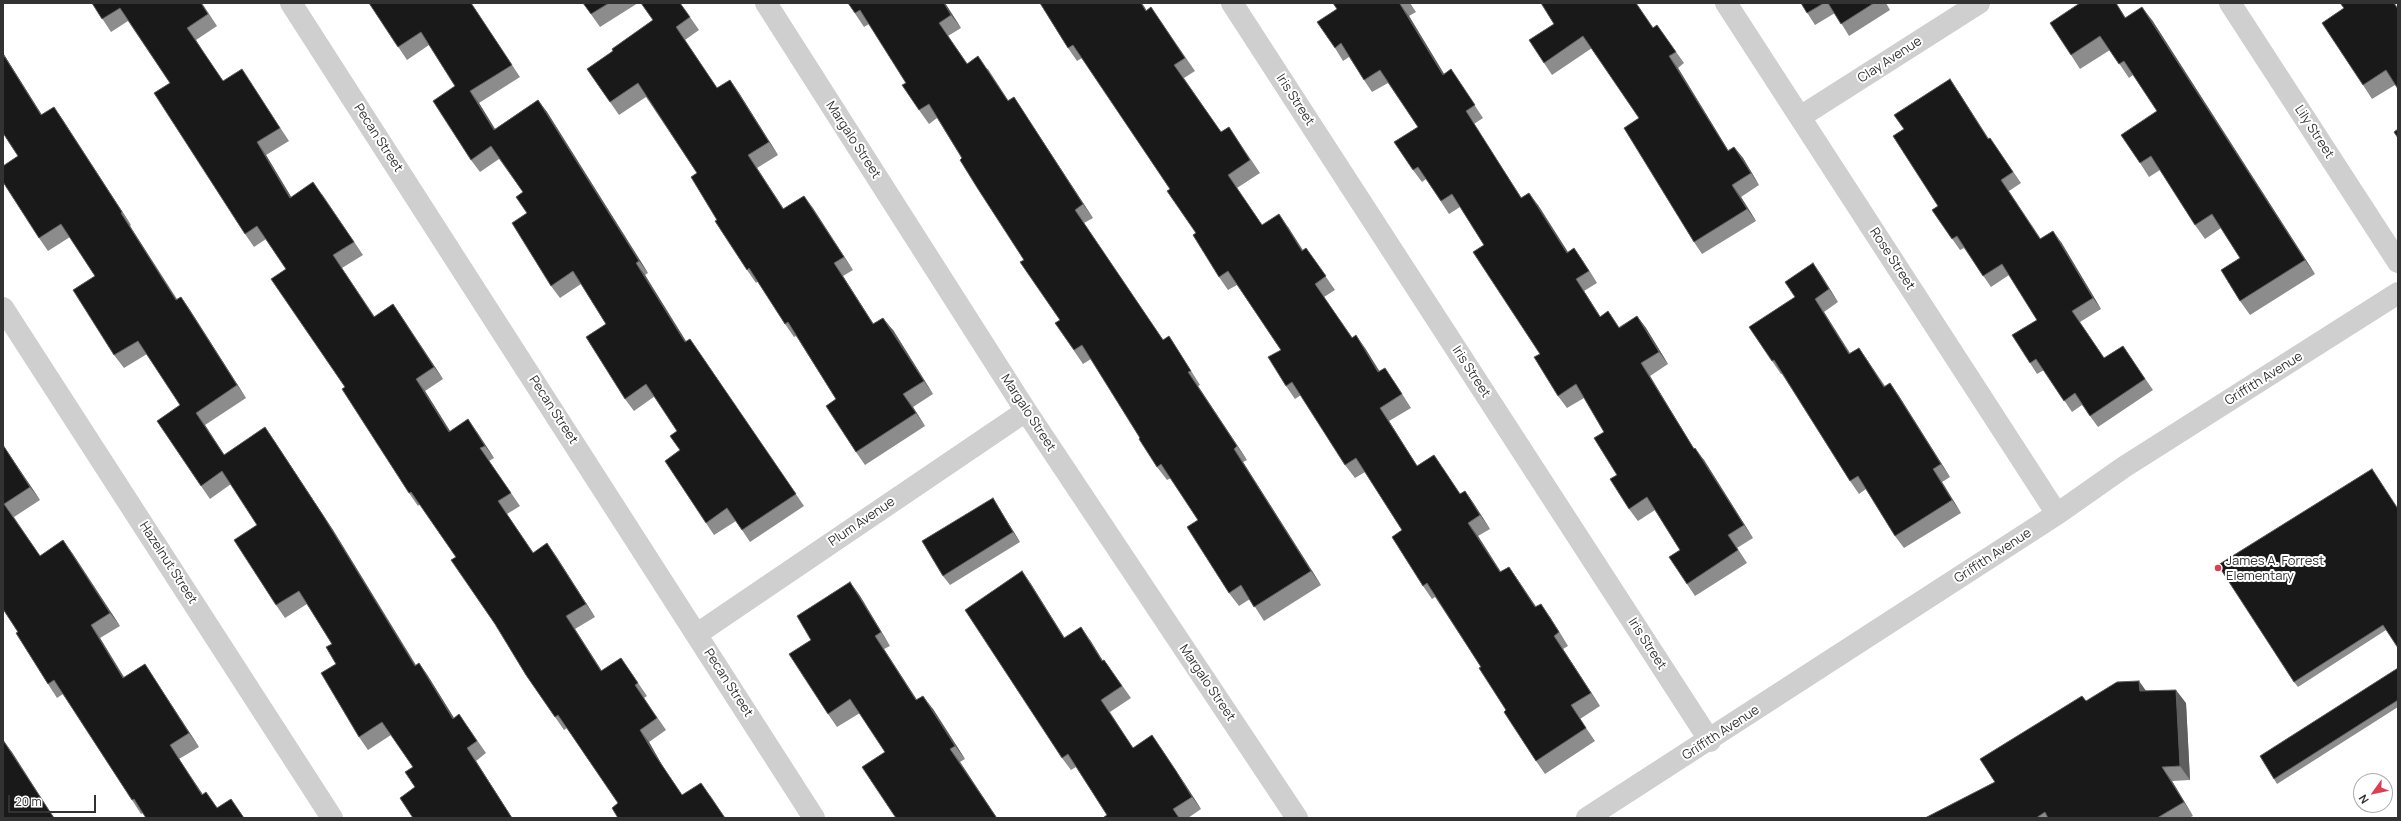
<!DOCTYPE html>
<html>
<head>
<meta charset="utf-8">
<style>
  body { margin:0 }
  #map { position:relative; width:2401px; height:821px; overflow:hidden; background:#fff; font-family:Manrope,sans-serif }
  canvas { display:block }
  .frame { position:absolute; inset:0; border:4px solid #323232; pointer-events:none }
  .north { position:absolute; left:2353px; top:773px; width:40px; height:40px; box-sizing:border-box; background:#fff; border:1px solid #adadad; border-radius:50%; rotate:237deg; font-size:11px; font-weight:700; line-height:16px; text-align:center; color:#323232 }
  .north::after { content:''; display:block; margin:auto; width:14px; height:18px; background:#de3e55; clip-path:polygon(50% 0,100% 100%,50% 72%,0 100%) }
  .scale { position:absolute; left:8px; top:795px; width:88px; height:18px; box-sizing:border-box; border:2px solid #323232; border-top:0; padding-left:5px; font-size:12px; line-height:14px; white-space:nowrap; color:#323232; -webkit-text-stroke:3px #fff; paint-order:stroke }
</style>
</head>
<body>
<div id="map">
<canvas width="2401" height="821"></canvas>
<div class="frame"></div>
<div class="north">N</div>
<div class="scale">20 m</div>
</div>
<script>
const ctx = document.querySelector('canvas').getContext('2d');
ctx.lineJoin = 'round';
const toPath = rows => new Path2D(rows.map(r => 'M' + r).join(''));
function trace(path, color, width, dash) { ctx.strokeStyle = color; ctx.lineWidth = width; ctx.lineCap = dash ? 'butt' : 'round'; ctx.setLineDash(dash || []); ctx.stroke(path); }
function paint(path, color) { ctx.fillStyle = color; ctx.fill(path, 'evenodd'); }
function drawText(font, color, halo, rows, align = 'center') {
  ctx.font = font + ' Manrope,sans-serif'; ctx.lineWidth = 4; ctx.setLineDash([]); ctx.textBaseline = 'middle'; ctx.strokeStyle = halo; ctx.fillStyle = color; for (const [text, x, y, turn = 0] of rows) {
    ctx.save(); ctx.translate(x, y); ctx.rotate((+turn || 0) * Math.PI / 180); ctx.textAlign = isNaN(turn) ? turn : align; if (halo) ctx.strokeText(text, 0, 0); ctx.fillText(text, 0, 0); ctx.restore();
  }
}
trace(toPath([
  [291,3,814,818],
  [766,3,1026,411,1297,818],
  [1232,3,1710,741],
  [1726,3,2057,514],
  [2230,3,2398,262],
  [1800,117,1979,3],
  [3,308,332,818],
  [697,634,1026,411],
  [1587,818,2057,514,2124,467,2398,293]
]), '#cfcfcf', 22);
paint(toPath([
  [92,3,202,3,217,26,196,40,208,60,223,81,250,82,289,141,266,155,291,197,322,194,363,255,342,268,375,317,393,304,443,379,425,391,450,431,477,432,494,458,489,461,520,506,507,514,533,552,556,556,595,617,575,629,602,671,621,658,647,696,644,698,666,730,649,742,662,765,682,795,710,795,725,818,618,818,618,803,567,728,564,730,526,675,456,557,420,504,418,506,409,493,345,387,286,269,266,239,254,247,245,234,170,83,128,21,111,32],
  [369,3,471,3,520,77,479,103,495,129,538,100,547,112,648,273,645,275,686,342,690,339,804,506,750,542,736,521,714,535,706,523,680,450,677,431,655,396,634,411,625,399,606,324,581,284,560,298,551,286,527,213,523,192,499,159,480,172,471,160,455,86,429,45,407,60],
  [583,3,638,3,600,27],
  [848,3,945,3,961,28,948,36,967,63,988,69,1008,100,1014,97,1023,111,1093,218,1084,223,1163,340,1169,336,1178,350,1200,385,1198,386,1247,460,1243,462,1321,585,1264,621,1250,599,1239,606,1229,593,1198,520,1171,478,1167,480,1157,467,1140,438,1091,359,1083,364,1055,323,1060,320,1024,260,937,118,929,124,919,110,906,83,869,24,864,27],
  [1040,3,1147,10,1151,7,1195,71,1184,78,1221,132,1229,127,1260,173,1237,188,1262,225,1288,227,1303,250,1306,248,1335,290,1324,297,1352,337,1365,348,1379,371,1394,381,1411,408,1389,421,1417,466,1443,468,1460,494,1465,491,1474,504,1490,529,1478,536,1501,572,1509,567,1536,607,1550,617,1568,646,1563,649,1600,706,1580,719,1595,741,1545,774,1536,761,1481,667,1435,597,1432,599,1423,586,1402,530,1365,472,1355,478,1345,465,1301,395,1295,399,1286,386,1281,350,1237,285,1228,290,1219,277,1196,233,1170,189,1082,58,1077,61,1068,48],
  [1333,3,1410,3,1416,12,1409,16,1444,74,1451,69,1483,118,1474,124,1521,198,1538,205,1568,252,1574,248,1583,261,1597,283,1584,291,1600,316,1619,327,1637,316,1646,328,1668,364,1650,376,1694,449,1704,460,1753,538,1737,548,1747,563,1695,596,1687,584,1680,550,1655,510,1638,521,1629,509,1617,475,1604,432,1584,398,1567,408,1558,396,1540,354,1484,245,1460,207,1449,214,1426,179,1422,182,1413,170,1418,127,1388,83,1372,92,1364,80,1349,57,1343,61,1335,48,1337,9],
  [1801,3,1886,3,1890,10,1849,36,1835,13,1815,25],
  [2080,3,2116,3,2126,18,2152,20,2315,274,2250,315,2240,301,2240,258,2221,228,2205,239,2195,225,2160,170,2149,177,2140,163,2157,111,2133,75,2129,78,2110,50,2080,69,2071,55],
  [2394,3,2395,85,2372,99,2363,85,2344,8],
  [690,17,699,30,685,40,717,88,730,80,739,93,778,155,757,168,784,209,804,196,853,270,843,276,873,324,893,330,933,394,913,407,925,426,865,465,856,452,836,399,796,336,794,337,785,324,758,281,756,283,747,270,717,220,697,173,646,97,619,115,587,69,613,51,653,20],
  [1554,24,1653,28,1657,25,1684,63,1678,68,1728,150,1734,147,1743,158,1759,185,1741,197,1756,221,1702,254,1694,242,1639,118,1592,48,1552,75,1544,63],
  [3,53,42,115,54,107,131,225,130,226,177,299,181,297,190,310,246,398,205,425,224,455,274,440,333,530,416,665,419,663,428,676,454,718,468,727,486,753,476,761,512,818,413,818,415,787,413,767,391,735,368,750,359,737,336,664,332,644,307,604,285,618,276,605,257,525,231,484,210,499,201,486,180,405,147,354,124,368,114,355,95,276,70,237,48,251,39,238,18,156],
  [1958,91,1989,139,1990,138,2021,183,2009,191,2041,239,2061,242,2101,309,2080,322,2104,358,2123,346,2153,390,2098,427,2082,405,2072,412,2044,370,2037,374,2030,363,2037,320,2009,275,1991,287,1964,248,1960,250,1932,210,1938,206,1904,129],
  [1813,263,1838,302,1824,312,1850,353,1859,348,1885,386,1890,383,1899,396,1950,477,1942,482,1961,513,1904,548,1895,536,1866,489,1859,494,1850,481,1782,374,1781,374,1772,361,1795,297],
  [3,445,40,500,14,517,40,556,63,540,120,626,100,638,124,677,145,664,154,678,199,747,179,759,203,795,218,808,231,799,244,818,146,818,143,813,141,814,132,800,63,694,57,698,48,684,18,632,3,609],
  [2372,469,2386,630,2298,687,2294,682],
  [999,508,1020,542,950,585,943,576],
  [1022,571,1031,584,1064,638,1090,640,1103,661,1104,660,1131,698,1110,712,1133,748,1161,748,1201,809,1188,818,1105,818,1107,815,1076,767,1071,770,1062,758],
  [850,582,860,596,890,646,884,649,917,700,933,709,965,759,960,762,997,818,896,818,885,752,860,713,837,727,828,714,811,640],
  [2398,668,2398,707,2277,784,2274,779],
  [2146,691,2186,703,2190,780,2172,781,2193,816,2189,818,1925,818,1995,782,2086,701]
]), '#8c8c8c');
paint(toPath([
  [944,3,945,3,961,28,951,15],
  [1141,3,1142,3,1155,24,1146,11],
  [1400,4,1409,16,1452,87,1443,75],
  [2142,7,2152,20,2315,274,2305,260],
  [187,28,196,40,208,60,200,47],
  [3,53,50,128,41,115,3,54],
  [1669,56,1678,68,1736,163,1728,151],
  [1950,79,1958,91,1996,151,1988,139],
  [730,80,739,93,778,155,769,142],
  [470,91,479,103,503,142,494,130],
  [1014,97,1023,111,1093,218,1083,204],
  [538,100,547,112,648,273,639,261],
  [54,107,63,120,131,225,122,212],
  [1466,111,1474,124,1530,211,1521,198],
  [257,142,266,155,299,210,290,198],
  [1734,147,1743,158,1759,185,1751,173],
  [748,155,757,168,792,222,783,209],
  [1732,185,1741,197,1756,221,1747,209],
  [1529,193,1538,205,1576,265,1567,253],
  [804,196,813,208,853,270,844,257],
  [121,213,130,226,185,313,176,300],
  [1279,214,1288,227,1311,264,1302,251],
  [2053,231,2061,242,2101,309,2093,298],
  [1574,248,1583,261,1597,283,1589,271],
  [636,263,645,275,694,354,685,342],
  [834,263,843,276,882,337,873,324],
  [1813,263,1822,276,1838,302,1829,289],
  [1576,279,1584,291,1608,329,1600,317],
  [181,297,190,310,246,398,237,385],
  [1815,299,1824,312,1858,367,1849,354],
  [393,304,402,317,443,379,434,367],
  [1608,311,1617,324,1627,340,1619,328],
  [1637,316,1646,328,1668,364,1659,352],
  [883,318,893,330,933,394,924,381],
  [1356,335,1365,348,1388,385,1378,372],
  [1859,348,1868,361,1893,400,1884,387],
  [1641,363,1650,376,1702,462,1694,449],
  [1188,372,1198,386,1247,460,1237,446],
  [416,379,425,391,458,444,449,432],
  [1890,383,1899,396,1950,477,1941,464],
  [903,394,913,407,925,426,916,413],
  [1380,408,1389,421,1426,480,1417,466],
  [196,413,205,425,233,468,224,455],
  [468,419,477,432,494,458,485,446],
  [265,427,333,530,424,679,415,666],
  [3,445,40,500,30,487],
  [1695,448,1704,460,1753,538,1744,525],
  [1234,449,1243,462,1321,585,1311,571],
  [1933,469,1942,482,1961,513,1952,500],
  [1465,491,1474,504,1490,529,1480,515],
  [993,498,999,508,1020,542,1013,532],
  [1468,523,1478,536,1509,585,1500,572],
  [1728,535,1737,548,1747,563,1738,550],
  [63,540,73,554,120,626,110,613],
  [547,543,556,556,595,617,586,604],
  [1509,567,1518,580,1545,620,1535,607],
  [1022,571,1031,584,1073,651,1064,638],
  [850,582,860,596,890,646,881,632],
  [1541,604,1550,617,1568,646],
  [566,616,575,629,610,684,601,671],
  [91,625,100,638,132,691,123,678],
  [1081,627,1090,640,1111,674,1102,661],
  [875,636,884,649,926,714,916,700],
  [1554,636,1563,649,1600,706,1591,693],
  [419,663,428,676,462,731,453,719],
  [145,664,154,678,199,747,189,733],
  [2139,681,2149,695,2140,691],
  [2176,690,2186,703,2190,780,2180,766],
  [923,696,933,709,965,759,955,746],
  [640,730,649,742,662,765,690,808,653,752],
  [1152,735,1185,784,1201,809,1192,797],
  [3,740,12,752,54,818],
  [170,745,179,759,212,808,202,795],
  [467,748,476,761,512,818],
  [950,749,960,762,997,818,996,818],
  [2162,767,2172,781,2193,816,2184,802]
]), '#5e5e5e');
const building = toPath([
  [92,3,201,3,208,14,187,28,200,47,223,81,242,69,280,128,257,142,290,198,313,182,354,242,333,255,374,317,393,304,434,367,416,379,449,432,468,419,485,446,480,448,511,493,498,501,533,553,547,543,586,604,566,616,601,671,621,658,638,683,635,685,657,718,640,730,653,752,682,795,701,783,725,818,618,818,612,808,618,803,558,715,555,717,526,675,495,624,451,560,456,557,411,492,409,493,342,389,345,387,271,279,286,269,257,226,245,234,154,93,170,83,120,8,102,19,92,3],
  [369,3,471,3,512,65,470,91,494,130,538,100,639,261,636,263,685,342,690,339,796,494,742,530,727,508,706,523,665,461,680,450,670,436,677,431,646,384,625,399,586,337,606,324,573,271,551,286,512,223,527,213,516,197,523,192,491,146,471,160,433,101,455,86,421,32,398,47,369,3],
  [583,3,609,3,591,14,583,3],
  [641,3,680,3,690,17,676,27,717,88,730,80,769,142,748,155,783,209,804,196,844,257,834,263,873,324,883,318,924,381,903,394,916,413,856,452,826,406,836,399,788,322,785,324,749,268,747,270,715,221,717,220,691,177,697,173,638,83,610,102,587,69,613,51,612,49,653,20,641,3],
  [848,3,944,3,951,15,939,23,967,64,978,56,1008,101,1014,97,1083,204,1075,210,1163,340,1169,336,1191,371,1188,372,1237,446,1234,449,1311,571,1254,607,1241,585,1229,593,1187,527,1198,520,1161,464,1157,467,1139,439,1140,438,1082,345,1074,350,1055,323,1060,320,1020,262,1024,260,978,189,960,160,962,158,929,104,919,110,902,85,906,83,860,10,855,13,848,3],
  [1040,3,1141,3,1146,11,1151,7,1185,58,1174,65,1221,132,1229,127,1250,160,1228,175,1262,225,1279,214,1302,251,1306,248,1326,276,1315,284,1352,338,1356,335,1378,372,1385,368,1402,394,1380,408,1417,466,1434,455,1460,494,1465,491,1480,515,1468,523,1500,572,1509,567,1535,607,1541,604,1559,632,1554,636,1591,693,1571,705,1586,728,1536,761,1504,712,1506,710,1479,668,1481,667,1427,583,1423,586,1392,537,1402,530,1356,458,1345,465,1292,382,1286,386,1268,357,1281,350,1228,271,1219,277,1193,235,1196,233,1167,191,1170,189,1073,45,1068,48,1040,3],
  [1333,3,1401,3,1400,4,1443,75,1451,69,1475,105,1466,111,1521,198,1529,193,1567,253,1574,248,1589,271,1576,279,1600,317,1608,311,1619,328,1637,316,1659,352,1641,363,1694,449,1695,448,1744,525,1728,535,1738,550,1687,584,1669,557,1680,550,1647,497,1629,509,1610,479,1617,475,1594,438,1604,432,1576,384,1558,396,1534,357,1540,354,1473,252,1484,245,1452,194,1441,201,1418,167,1413,170,1394,142,1418,127,1380,70,1364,80,1341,43,1335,48,1317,22,1337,9,1333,3],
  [1541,3,1636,3,1653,28,1657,25,1676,52,1669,56,1728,151,1734,147,1751,173,1732,185,1747,209,1694,242,1624,128,1639,118,1583,36,1544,63,1529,40,1554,24,1541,3],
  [1801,3,1824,3,1807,13,1801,3],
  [1828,3,1874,3,1841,24,1828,3],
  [2080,3,2116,3,2125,18,2142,7,2305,260,2240,301,2221,270,2240,258,2212,214,2195,225,2151,156,2140,163,2121,135,2157,111,2124,61,2119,64,2100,36,2071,55,2050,23,2080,3],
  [2340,3,2394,3,2398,9,2398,89,2386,70,2363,85,2322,23,2344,8,2340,3],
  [3,54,41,115,54,107,122,212,121,213,176,300,181,297,237,385,196,413,224,455,265,427,324,517,415,666,419,663,453,719,459,714,477,741,467,748,512,818,413,818,400,798,415,787,405,772,413,767,382,722,359,737,321,673,336,664,326,647,332,644,299,591,276,605,234,540,257,525,222,471,201,486,157,421,180,405,138,341,114,355,73,290,95,276,61,224,39,238,3,182,3,166,18,156,3,133,3,54],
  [1950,79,1988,139,1990,138,2013,172,2001,180,2040,239,2053,231,2093,298,2072,311,2104,358,2123,346,2145,379,2090,416,2075,393,2064,401,2036,359,2030,363,2012,335,2037,320,2002,264,1983,276,1957,236,1952,239,1932,210,1938,206,1893,136,1904,129,1894,115,1950,79],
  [2398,129,2398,138,2394,132,2398,129],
  [1813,263,1829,289,1815,299,1849,354,1859,348,1884,387,1890,383,1941,464,1933,469,1952,500,1895,536,1858,476,1850,481,1774,360,1772,361,1749,327,1795,297,1785,282,1813,263],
  [3,445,30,487,4,504,40,556,63,540,110,613,91,625,123,678,145,664,189,733,170,745,202,795,206,792,217,808,231,799,244,818,146,818,134,799,132,800,54,680,48,684,16,633,18,632,3,609,3,445],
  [2372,469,2398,509,2398,648,2383,625,2294,682,2218,565,2372,469],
  [993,498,1013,532,943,576,922,541,993,498],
  [1022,571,1064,638,1081,627,1102,661,1104,660,1122,686,1101,700,1133,748,1152,735,1176,771,1192,797,1173,809,1179,818,1105,818,1104,817,1107,815,1068,754,1062,758,965,610,1022,571],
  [850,582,881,632,875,636,916,700,923,696,955,746,950,749,996,817,994,818,896,818,862,767,885,752,850,699,828,714,789,654,811,640,797,616,850,582],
  [2398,668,2398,700,2274,779,2260,756,2398,668],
  [2139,681,2140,691,2176,690,2180,766,2162,767,2184,802,2157,818,2048,818,2045,812,2036,818,1925,818,1995,782,1980,759,2082,696,2086,701,2117,682,2139,681],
  [3,740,54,818,3,818,3,740]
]);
paint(building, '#191919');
trace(building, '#5e5e5e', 1);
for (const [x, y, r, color] of [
  [2218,568,4,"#de3e55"]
]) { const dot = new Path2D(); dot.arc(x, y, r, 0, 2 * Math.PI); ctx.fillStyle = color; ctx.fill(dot); trace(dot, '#fff', 1.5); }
drawText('13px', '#323232', '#fff', [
  ["Clay Avenue",1890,60,-33],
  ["Iris Street",1295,100,57],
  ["Lily Street",2314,132,57],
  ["Pecan Street",378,138,57],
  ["Margalo Street",853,140,57],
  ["Rose Street",1892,259,57],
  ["Iris Street",1471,372,57],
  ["Griffith Avenue",2264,379,-32],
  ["Pecan Street",553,410,57],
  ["Margalo Street",1028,413,57],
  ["Plum Avenue",862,522,-34],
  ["Griffith Avenue",1993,556,-33],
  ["Hazelnut Street",168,563,57],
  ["Iris Street",1647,644,57],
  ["Pecan Street",728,683,57],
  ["Margalo Street",1207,683,56],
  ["Griffith Avenue",1721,733,-33]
]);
drawText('13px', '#323232', '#fff', [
  ["James A. Forrest",2226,561],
  ["Elementary",2226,576]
], 'left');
</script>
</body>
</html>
